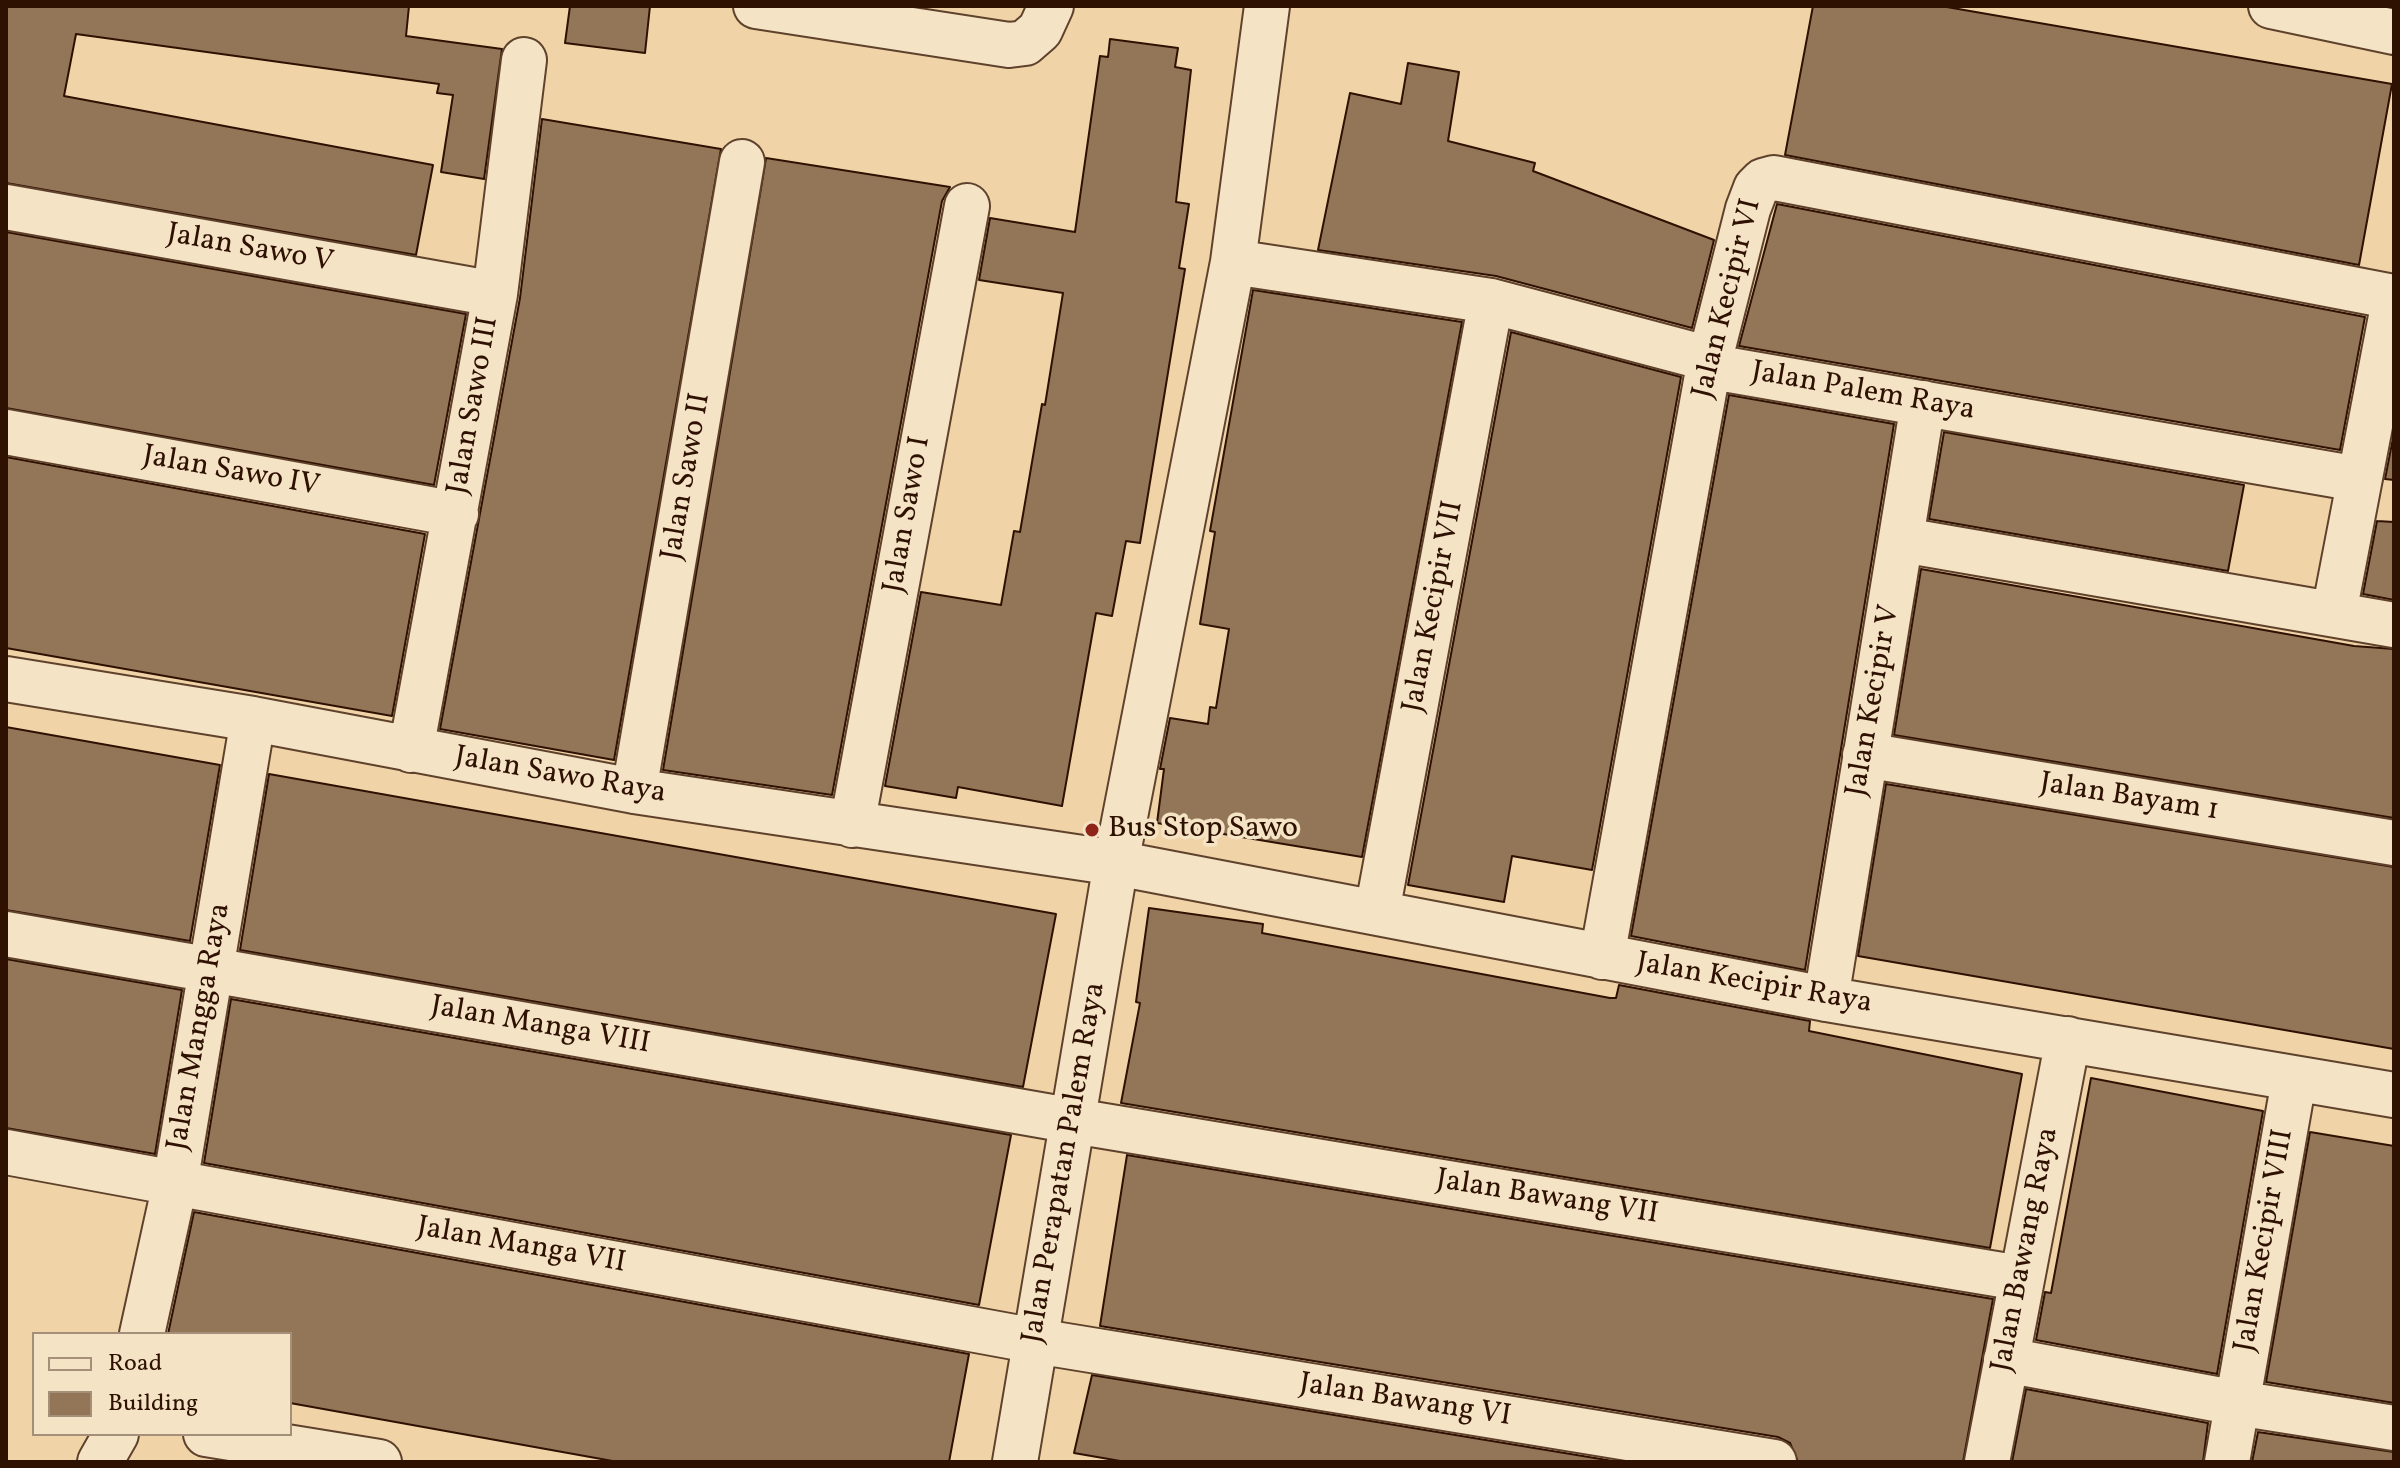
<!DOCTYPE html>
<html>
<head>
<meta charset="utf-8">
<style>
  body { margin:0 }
  #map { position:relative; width:2400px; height:1468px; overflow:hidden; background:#f0d4a8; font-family:Vollkorn,serif }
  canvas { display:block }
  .frame { position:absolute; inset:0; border:8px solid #2f1102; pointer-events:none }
  .legend { position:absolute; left:32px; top:1332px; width:260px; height:104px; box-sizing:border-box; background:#f5e3c6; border:2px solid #a68f78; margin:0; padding:10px 14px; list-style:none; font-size:24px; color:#2f1102 }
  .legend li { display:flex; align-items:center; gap:16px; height:40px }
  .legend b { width:40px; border:2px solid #a68f78 }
</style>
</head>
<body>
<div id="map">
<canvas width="2400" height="1468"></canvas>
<div class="frame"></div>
<ul class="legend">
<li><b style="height:10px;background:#f5e3c6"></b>Road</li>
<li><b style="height:22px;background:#937658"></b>Building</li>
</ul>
</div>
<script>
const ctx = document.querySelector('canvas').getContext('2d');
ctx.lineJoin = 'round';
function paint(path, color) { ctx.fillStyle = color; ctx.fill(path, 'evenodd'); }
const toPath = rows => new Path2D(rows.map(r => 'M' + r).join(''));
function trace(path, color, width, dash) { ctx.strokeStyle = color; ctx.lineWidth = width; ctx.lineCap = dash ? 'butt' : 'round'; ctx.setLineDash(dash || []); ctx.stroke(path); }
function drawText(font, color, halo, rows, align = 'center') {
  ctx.font = font + ' Vollkorn,serif'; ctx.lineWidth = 7; ctx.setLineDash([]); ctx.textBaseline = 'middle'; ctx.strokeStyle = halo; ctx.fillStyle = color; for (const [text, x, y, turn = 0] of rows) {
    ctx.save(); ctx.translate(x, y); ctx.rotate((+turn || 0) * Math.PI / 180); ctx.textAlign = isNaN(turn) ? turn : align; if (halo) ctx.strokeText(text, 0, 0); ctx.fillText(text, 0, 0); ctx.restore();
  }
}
const building = toPath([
  [6,6,409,6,406,36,502,49,484,179,441,172,453,95,437,93,439,84,76,34,64,96,433,165,416,255,6,183,6,6],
  [570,6,650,6,645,53,565,43,570,6],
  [1813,6,1941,6,2392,84,2359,265,1785,155,1813,6],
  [1110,39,1178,48,1175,67,1191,70,1176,202,1189,204,1179,268,1185,269,1140,543,1126,541,1112,616,1096,613,1062,806,958,787,956,798,885,786,921,592,1001,605,1014,531,1020,532,1042,404,1045,405,1063,293,979,280,990,218,1075,232,1100,56,1108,57,1110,39],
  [1408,63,1459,72,1448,141,1535,163,1533,171,1714,240,1692,328,1496,276,1318,250,1350,93,1401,104,1408,63],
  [542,119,721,149,614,760,440,729,520,298,542,119],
  [766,158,950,187,942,201,832,795,663,770,766,158],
  [1777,204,2365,317,2340,450,1739,346,1777,204],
  [6,232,466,314,434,485,6,408,6,232],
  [1253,290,1462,322,1362,857,1157,823,1164,769,1160,769,1170,718,1208,724,1210,707,1216,708,1229,629,1200,624,1215,532,1210,531,1253,290],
  [1511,332,1681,377,1592,870,1512,856,1504,902,1408,885,1511,332],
  [1729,395,1894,424,1805,970,1631,936,1729,395],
  [1944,432,2244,485,2228,571,1929,519,1944,432],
  [2394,433,2394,480,2385,479,2394,433],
  [6,457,425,534,392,716,6,648,6,457],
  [2377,521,2394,522,2394,600,2363,594,2377,521],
  [1921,569,2354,646,2394,649,2394,818,1894,735,1921,569],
  [6,727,220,765,190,941,6,910,6,727],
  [269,774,1056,914,1023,1087,240,950,269,774],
  [1886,784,2394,867,2394,1049,1858,956,1886,784],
  [1149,908,1263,924,1262,933,1610,998,1616,998,1619,985,1810,1021,1809,1031,2022,1074,1990,1248,1121,1103,1140,1003,1136,1002,1149,908],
  [6,959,182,990,155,1154,6,1128,6,959],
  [231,999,1011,1135,979,1305,204,1163,231,999],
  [2091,1078,2263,1111,2217,1374,2036,1340,2045,1292,2051,1293,2091,1078],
  [2310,1132,2394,1146,2394,1403,2266,1382,2310,1132],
  [1127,1155,1993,1299,1963,1462,1798,1462,1790,1443,1778,1437,1100,1326,1127,1155],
  [194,1212,969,1354,949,1462,618,1462,290,1403,290,1334,168,1334,194,1212],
  [1092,1375,1619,1462,1126,1462,1074,1453,1092,1375],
  [2026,1389,2208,1423,2203,1462,2012,1462,2026,1389],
  [2258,1432,2394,1452,2394,1462,2252,1462,2258,1432]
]);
paint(building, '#937658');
trace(building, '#2f1102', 2);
const minor = toPath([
  [756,6,1009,45,1025,43,1040,30,1051,6],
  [2271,6,2394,32],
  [6,207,495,294],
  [1233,262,1491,301,1710,359,1724,369,2358,479],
  [6,432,456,514],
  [1903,540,2394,625],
  [2334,613,2394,301],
  [6,679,253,719,634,791,1116,863,1826,999,2394,1095],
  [411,750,495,294,524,60],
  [1865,755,2394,843],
  [634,791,742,162],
  [852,825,967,206],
  [1377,912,1491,301],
  [6,934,1074,1121,2020,1278],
  [1602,957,1710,359,1748,209,1756,188,1763,181,1774,178,2394,297],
  [1826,999,1923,403],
  [6,1152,1036,1341,1774,1462],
  [142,1334,175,1184,253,719],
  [2006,1360,2237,1403,2394,1428],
  [206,1434,379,1462],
  [100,1462,116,1434],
  [1015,1462,1116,863,1233,262,1267,6],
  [1987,1462,2068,1039],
  [2227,1462,2294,1080]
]);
trace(minor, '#5f422c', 48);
trace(minor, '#f5e3c6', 44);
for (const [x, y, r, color] of [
  [1092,830,8,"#8f2418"]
]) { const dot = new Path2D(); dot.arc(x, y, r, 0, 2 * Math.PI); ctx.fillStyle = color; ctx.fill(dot); trace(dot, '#f5e3c6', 3); }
drawText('30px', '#2f1102', '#f5e3c6', [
  ["Jalan Sawo V",250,250,10],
  ["Jalan Kecipir VI",1729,299,-76],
  ["Jalan Palem Raya",1863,393,10],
  ["Jalan Sawo III",475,406,-80],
  ["Jalan Sawo IV",231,473,10],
  ["Jalan Sawo II",688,477,-80],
  ["Jalan Sawo I",909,515,-80],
  ["Jalan Kecipir VII",1435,607,-79],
  ["Jalan Kecipir V",1875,701,-80],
  ["Jalan Sawo Raya",560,777,10],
  ["Jalan Bayam 1",2129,799,9],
  ["Jalan Kecipir Raya",1754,985,10],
  ["Jalan Mangga Raya",201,1027,-80],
  ["Jalan Manga VIII",540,1027,10],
  ["Jalan Perapatan Palem Raya",1066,1163,-80],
  ["Jalan Bawang VII",1547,1199,9],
  ["Jalan Kecipir VIII",2266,1241,-80],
  ["Jalan Manga VII",521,1247,10],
  ["Jalan Bawang Raya",2027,1250,-79],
  ["Jalan Bawang VI",1405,1402,9]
]);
drawText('30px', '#2f1102', '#f5e3c6', [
  ["Bus Stop Sawo",1108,830]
], 'left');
</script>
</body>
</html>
